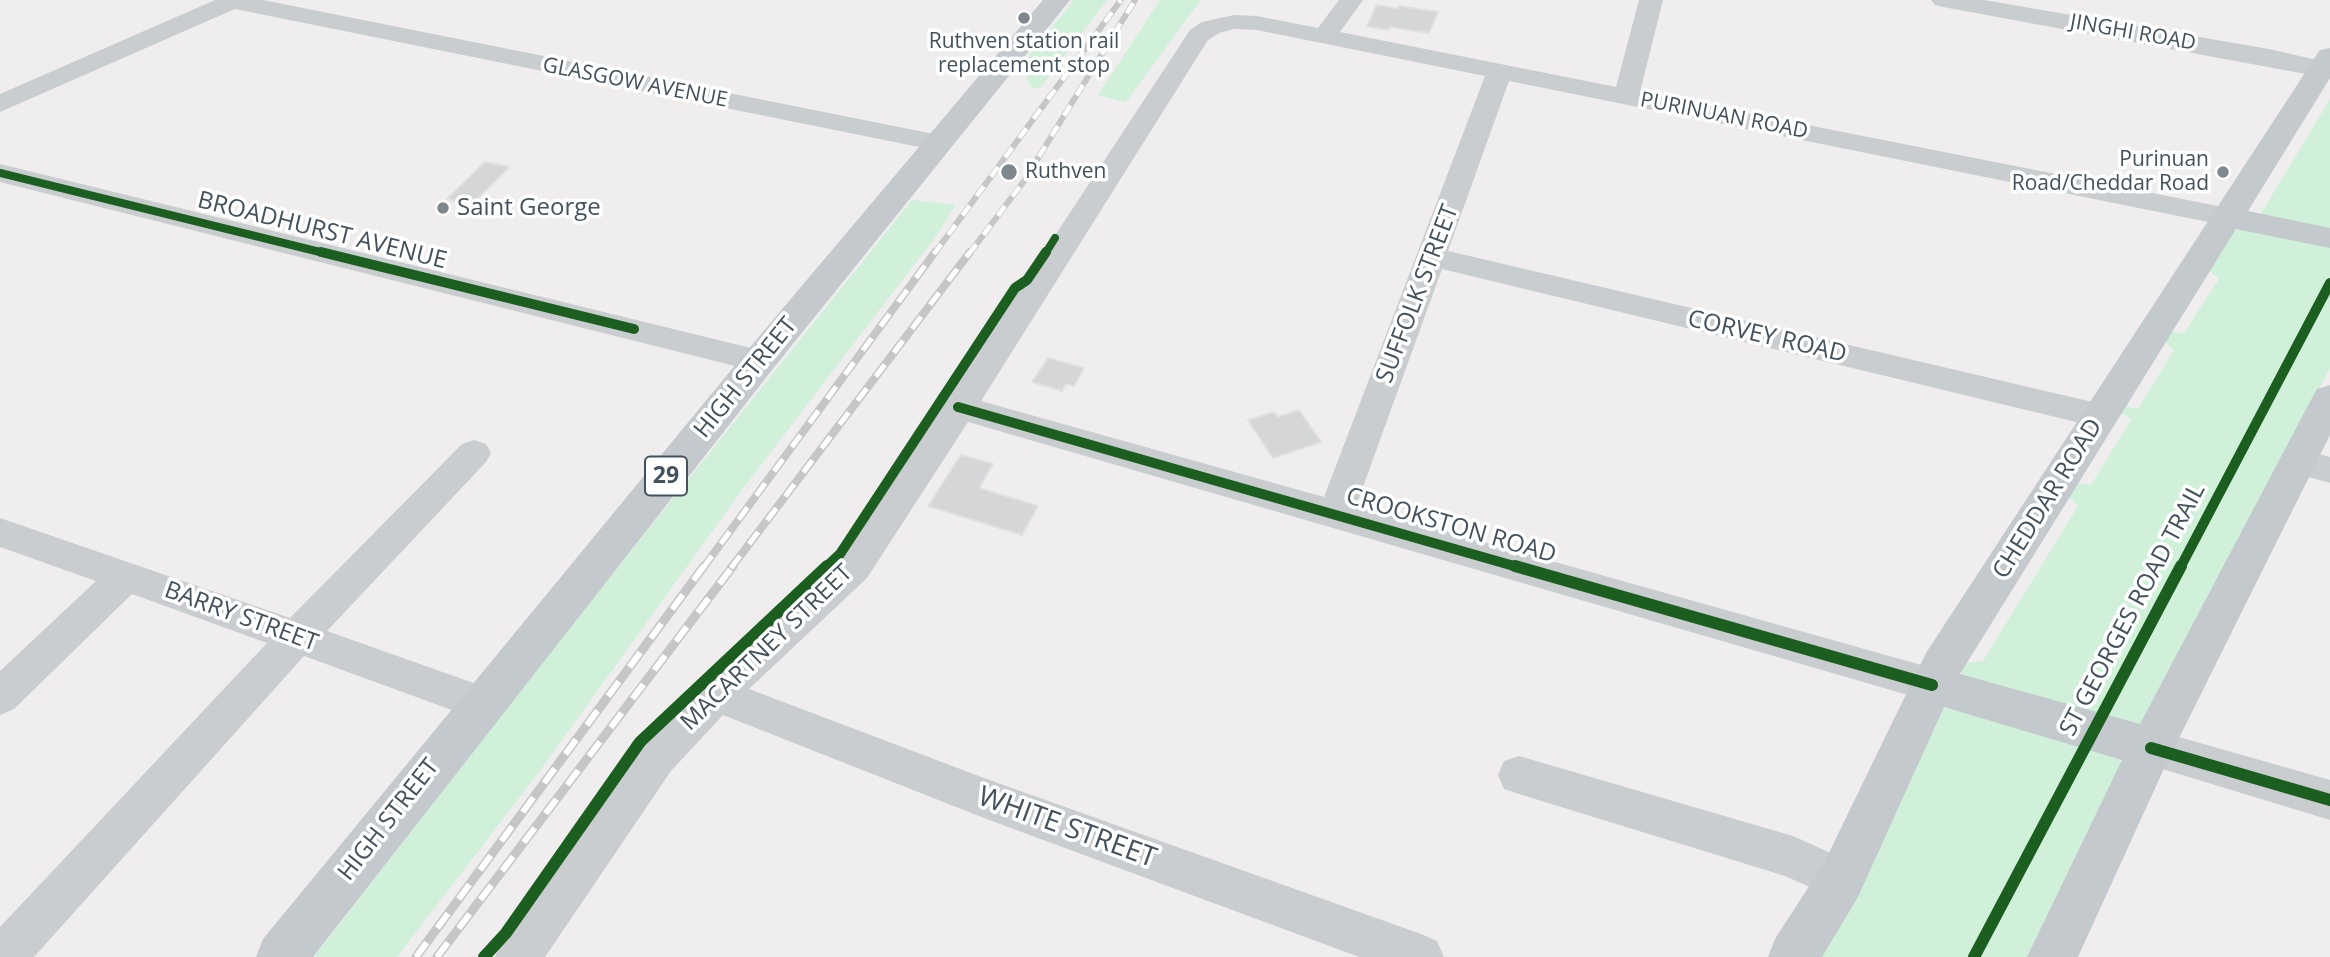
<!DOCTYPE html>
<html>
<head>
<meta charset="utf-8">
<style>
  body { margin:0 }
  canvas { display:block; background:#efedee }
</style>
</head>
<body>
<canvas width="2330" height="957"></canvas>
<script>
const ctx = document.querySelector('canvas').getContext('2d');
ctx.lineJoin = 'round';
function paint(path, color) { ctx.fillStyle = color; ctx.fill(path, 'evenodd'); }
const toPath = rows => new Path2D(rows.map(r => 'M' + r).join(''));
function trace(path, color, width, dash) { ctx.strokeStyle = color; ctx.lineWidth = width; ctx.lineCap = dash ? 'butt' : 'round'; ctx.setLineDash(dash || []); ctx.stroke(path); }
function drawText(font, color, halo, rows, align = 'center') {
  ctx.font = font + ' "Open Sans",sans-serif'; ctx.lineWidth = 7; ctx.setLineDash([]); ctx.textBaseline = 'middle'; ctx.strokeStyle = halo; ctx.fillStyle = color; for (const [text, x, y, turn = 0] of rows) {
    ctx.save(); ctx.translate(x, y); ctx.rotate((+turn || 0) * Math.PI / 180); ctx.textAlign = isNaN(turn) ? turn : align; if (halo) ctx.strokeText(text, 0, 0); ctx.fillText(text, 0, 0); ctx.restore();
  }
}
paint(toPath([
  [1074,0,1107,0,1040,88,1031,87,1021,66],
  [1160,0,1201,0,1126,102,1098,95],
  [2330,99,2330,232,2259,217],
  [912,200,956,205,936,236,745,486,539,772,397,957,314,957,570,627],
  [2243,228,2330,244,2330,368,2147,727,1963,675,1961,670,1966,663,1983,661,2078,506,2069,497,2077,483,2091,485,2131,420,2121,412,2125,406,2138,409,2174,350,2164,341,2171,332,2184,333,2219,279,2209,270,2233,232],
  [1949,706,2115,755,2122,763,2033,957,1816,957,1940,711]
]), '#d0f0da');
const building = toPath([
  [1377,5,1398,9,1399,6,1438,12,1429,33,1390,27,1388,30,1367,26,1377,5],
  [485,162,509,167,472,204,447,199,485,162],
  [1048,358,1084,368,1074,386,1066,384,1062,391,1032,382,1048,358],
  [1299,410,1321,442,1273,458,1248,420,1274,412,1278,417,1299,410],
  [961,455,993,464,979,488,1038,506,1022,535,928,506,961,455]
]);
paint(building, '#d5d6d8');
trace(building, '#e0dfe1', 2);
paint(toPath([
  [215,0,263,0,939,135,949,137,953,143,949,149,939,151,235,9,0,112,0,94,215,0],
  [1339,0,1363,0,1340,32,1616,87,1639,0,1663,0,1640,92,2228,208,2238,210,2242,217,2238,224,2228,226,1509,81,1448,251,2101,404,2113,407,2118,416,2113,425,2101,428,1442,269,1356,506,1932,668,1946,673,1952,685,1946,697,1932,702,968,422,867,578,749,689,984,778,1421,934,1437,941,1444,957,1359,957,984,818,723,715,671,771,545,957,495,957,502,941,641,745,702,682,841,556,874,511,1190,30,1202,22,1234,15,1257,16,1318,28,1339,0],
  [1234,29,1257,30,1485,76,1324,497,981,401,1208,40,1219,33,1234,29],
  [1931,0,1984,0,2269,49,2330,63,2330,75,2322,77,1943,7,1935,5,1931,0],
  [0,164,759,350,770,353,775,361,770,369,759,372,0,182,0,164],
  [474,440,486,444,491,453,486,462,327,631,496,691,502,703,496,715,482,721,304,656,34,957,0,957,0,927,267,643,132,594,14,709,0,715,0,671,96,581,0,547,0,518,290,618,462,444,474,440],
  [2299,449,2330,457,2330,483,2287,471,2282,462,2287,453,2299,449],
  [2151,729,2330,780,2330,820,2136,761,2130,748,2136,735,2151,729],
  [1519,756,1793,836,1857,865,1863,880,1857,895,1841,901,1785,876,1519,794,1504,789,1498,775,1504,761,1519,756]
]), '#cacdcf');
paint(toPath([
  [1043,0,1070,0,772,370,313,957,256,957,263,939,746,352,1043,0],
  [2330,48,2330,78,2248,211,2330,228,2330,248,2236,229,1960,674,2140,724,2312,398,2317,389,2330,385,2330,435,2167,762,2078,957,2027,957,2122,760,1944,707,1858,897,1822,957,1768,957,1775,939,1824,863,1926,653,2316,56,2320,50,2330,48]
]), '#c4c9cd');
const railFar2 = toPath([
  [934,254,1121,0],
  [969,254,1024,181,1135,0]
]);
const railFar1 = toPath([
  [703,568,935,252],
  [731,568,970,252]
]);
const rail = toPath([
  [416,957,704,566],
  [437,957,733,566]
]);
trace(railFar2, '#c4c6c8', 6);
trace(railFar1, '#c4c6c8', 8);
trace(rail, '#c4c6c8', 9);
trace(railFar2, '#fff', 4.5, [12]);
trace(railFar1, '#fff', 5, [15]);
trace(rail, '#fff', 6, [18]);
trace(toPath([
  [0,173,328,254],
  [1045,254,1055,238]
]), '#1b5e20', 8);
trace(toPath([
  [321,252,634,329],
  [958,407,1521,568],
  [825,568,840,554,1015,288,1027,280,1046,252],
  [2180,568,2330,283]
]), '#1b5e20', 10);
trace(toPath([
  [1515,566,1932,685],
  [2151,748,2330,800],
  [484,957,506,933,640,742,827,566],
  [1974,957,2181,566]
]), '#1b5e20', 12);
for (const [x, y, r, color] of [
  [1024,18,7,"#7f888f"],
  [1009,172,9,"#7f888f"],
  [2223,172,7,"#7f888f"],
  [443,208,7,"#7f888f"]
]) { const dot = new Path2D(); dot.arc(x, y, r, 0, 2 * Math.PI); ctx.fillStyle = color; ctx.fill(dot); trace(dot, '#fff', 2.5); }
drawText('21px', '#43525c', '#fff', [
  ["JINGHI ROAD",2133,33,10],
  ["GLASGOW AVENUE",635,83,11],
  ["PURINUAN ROAD",1724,116,11]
]);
drawText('21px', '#43525c', '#fff', [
  ["Ruthven station rail",1024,42],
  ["replacement stop",1024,66],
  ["Purinuan",2209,160,"right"],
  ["Road/Cheddar Road",2209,184,"right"],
  ["Ruthven",1025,172,"left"]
]);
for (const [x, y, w] of [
  [666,476,42]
]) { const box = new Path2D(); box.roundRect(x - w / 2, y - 19.5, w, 39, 5); ctx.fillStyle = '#fff'; ctx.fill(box); trace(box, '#43525c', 2); }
drawText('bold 23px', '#43525c', null, [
  ["29",666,476]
]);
drawText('24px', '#43525c', '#fff', [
  ["Saint George",457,208]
], 'left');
drawText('24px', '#43525c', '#fff', [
  ["BROADHURST AVENUE",322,231,14],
  ["SUFFOLK STREET",1418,294,-69],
  ["CORVEY ROAD",1767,337,13],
  ["HIGH STREET",746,378,-51],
  ["CHEDDAR ROAD",2048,499,-58],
  ["CROOKSTON ROAD",1451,526,16],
  ["ST GEORGES ROAD TRAIL",2133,610,-62],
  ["BARRY STREET",241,617,20],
  ["MACARTNEY STREET",767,648,-44],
  ["HIGH STREET",389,820,-52]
]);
drawText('28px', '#43525c', '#fff', [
  ["WHITE STREET",1067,828,20]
]);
</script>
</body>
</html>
